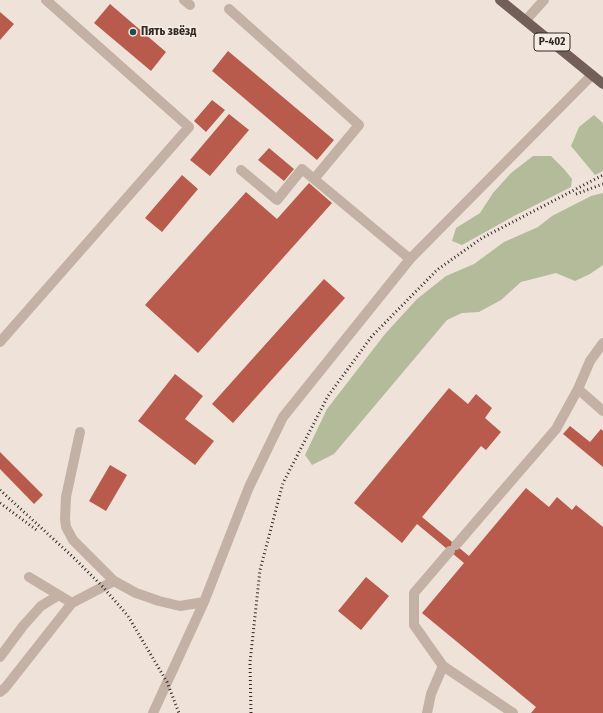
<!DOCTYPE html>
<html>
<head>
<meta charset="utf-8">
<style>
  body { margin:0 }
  canvas { display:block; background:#eee2d9 }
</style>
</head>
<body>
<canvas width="603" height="713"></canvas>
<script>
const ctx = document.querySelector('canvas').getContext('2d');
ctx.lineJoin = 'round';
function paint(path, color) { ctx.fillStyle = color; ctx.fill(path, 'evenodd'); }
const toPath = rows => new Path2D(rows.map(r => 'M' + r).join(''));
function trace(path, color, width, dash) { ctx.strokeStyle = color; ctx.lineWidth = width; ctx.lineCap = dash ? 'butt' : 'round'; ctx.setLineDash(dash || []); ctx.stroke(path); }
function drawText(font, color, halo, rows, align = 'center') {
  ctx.font = font + ' "Fira Sans Condensed",sans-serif'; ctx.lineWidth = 3; ctx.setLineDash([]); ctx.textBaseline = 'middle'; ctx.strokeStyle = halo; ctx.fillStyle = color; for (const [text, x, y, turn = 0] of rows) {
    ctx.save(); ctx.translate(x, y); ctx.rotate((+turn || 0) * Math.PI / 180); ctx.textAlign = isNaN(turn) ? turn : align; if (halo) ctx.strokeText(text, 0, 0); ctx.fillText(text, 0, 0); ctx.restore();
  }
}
paint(toPath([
  [594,115,603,123,603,171,595,175,571,146,579,127],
  [533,156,551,156,564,169,572,179,571,187,514,216,462,245,452,241,456,228,480,213,493,193,511,173],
  [603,193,603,265,590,274,575,281,556,273,521,282,501,300,479,312,462,313,447,320,334,454,312,465,305,455,327,409,385,334,417,299,446,276,474,264,504,242,538,227,552,216,591,196]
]), '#b3bb9b');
paint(toPath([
  [110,4,166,52,151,71,94,23],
  [0,12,14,24,0,40],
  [228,51,334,140,317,160,212,71],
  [212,100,225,110,206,132,194,121],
  [229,114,249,130,210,176,190,160],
  [269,148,294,169,284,181,258,160],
  [182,175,198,189,162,232,145,218],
  [309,183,332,203,198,353,145,305,246,192,277,219],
  [324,279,345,298,233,423,212,404],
  [175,374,203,396,185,419,214,441,195,465,138,421],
  [449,388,468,404,476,394,492,408,485,418,501,432,486,450,481,446,422,517,469,556,526,488,549,507,557,497,572,510,576,505,603,527,603,713,531,713,536,707,422,613,464,563,417,524,402,543,354,503],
  [570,426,590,442,601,429,603,431,603,467,563,434],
  [0,452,43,495,34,504,0,469],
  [110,465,127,475,106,511,89,501],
  [366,577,389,596,361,630,338,611]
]), '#b95b4c');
trace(toPath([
  [184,0,190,5],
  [229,9,359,125,314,179],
  [526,20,544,0],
  [241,170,277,200,302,169,410,259],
  [0,342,189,127,46,0],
  [578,389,603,411],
  [80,432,66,497,65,519,66,527,73,540,114,581,136,593,159,601,180,606,204,602],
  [456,545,556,429,578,389,590,361,603,343],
  [450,551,414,593,414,625,443,666,513,713],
  [29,577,72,603],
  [0,657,23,626,41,606,59,595],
  [0,692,5,688,72,603,114,581],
  [153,713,204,602,249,487,283,417,410,259,592,75],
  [427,713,431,694,443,666]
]), '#c4b1a6', 10);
trace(toPath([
  [500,0,603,84]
]), '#725f59', 10);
trace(toPath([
  [576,194,603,184],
  [0,490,73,557,103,587,128,616,167,682,179,713],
  [0,503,38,531],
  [251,713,250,662,260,570,283,483,328,396,372,336,437,270,482,238,603,175]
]), '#312926', 3, [1, 3]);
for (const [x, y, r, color] of [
  [133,32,4,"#204e4d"]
]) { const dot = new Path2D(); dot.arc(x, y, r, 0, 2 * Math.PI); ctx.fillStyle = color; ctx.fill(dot); trace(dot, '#f6ece4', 1.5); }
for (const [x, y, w] of [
  [552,42,36]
]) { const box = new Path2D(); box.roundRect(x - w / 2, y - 9, w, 18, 3); ctx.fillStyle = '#f6ece4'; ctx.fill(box); trace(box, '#312926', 1); }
drawText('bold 11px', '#312926', null, [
  ["Р-402",552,42]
]);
drawText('bold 12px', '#312926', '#f6ece4', [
  ["Пять звёзд",141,32]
], 'left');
</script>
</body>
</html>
